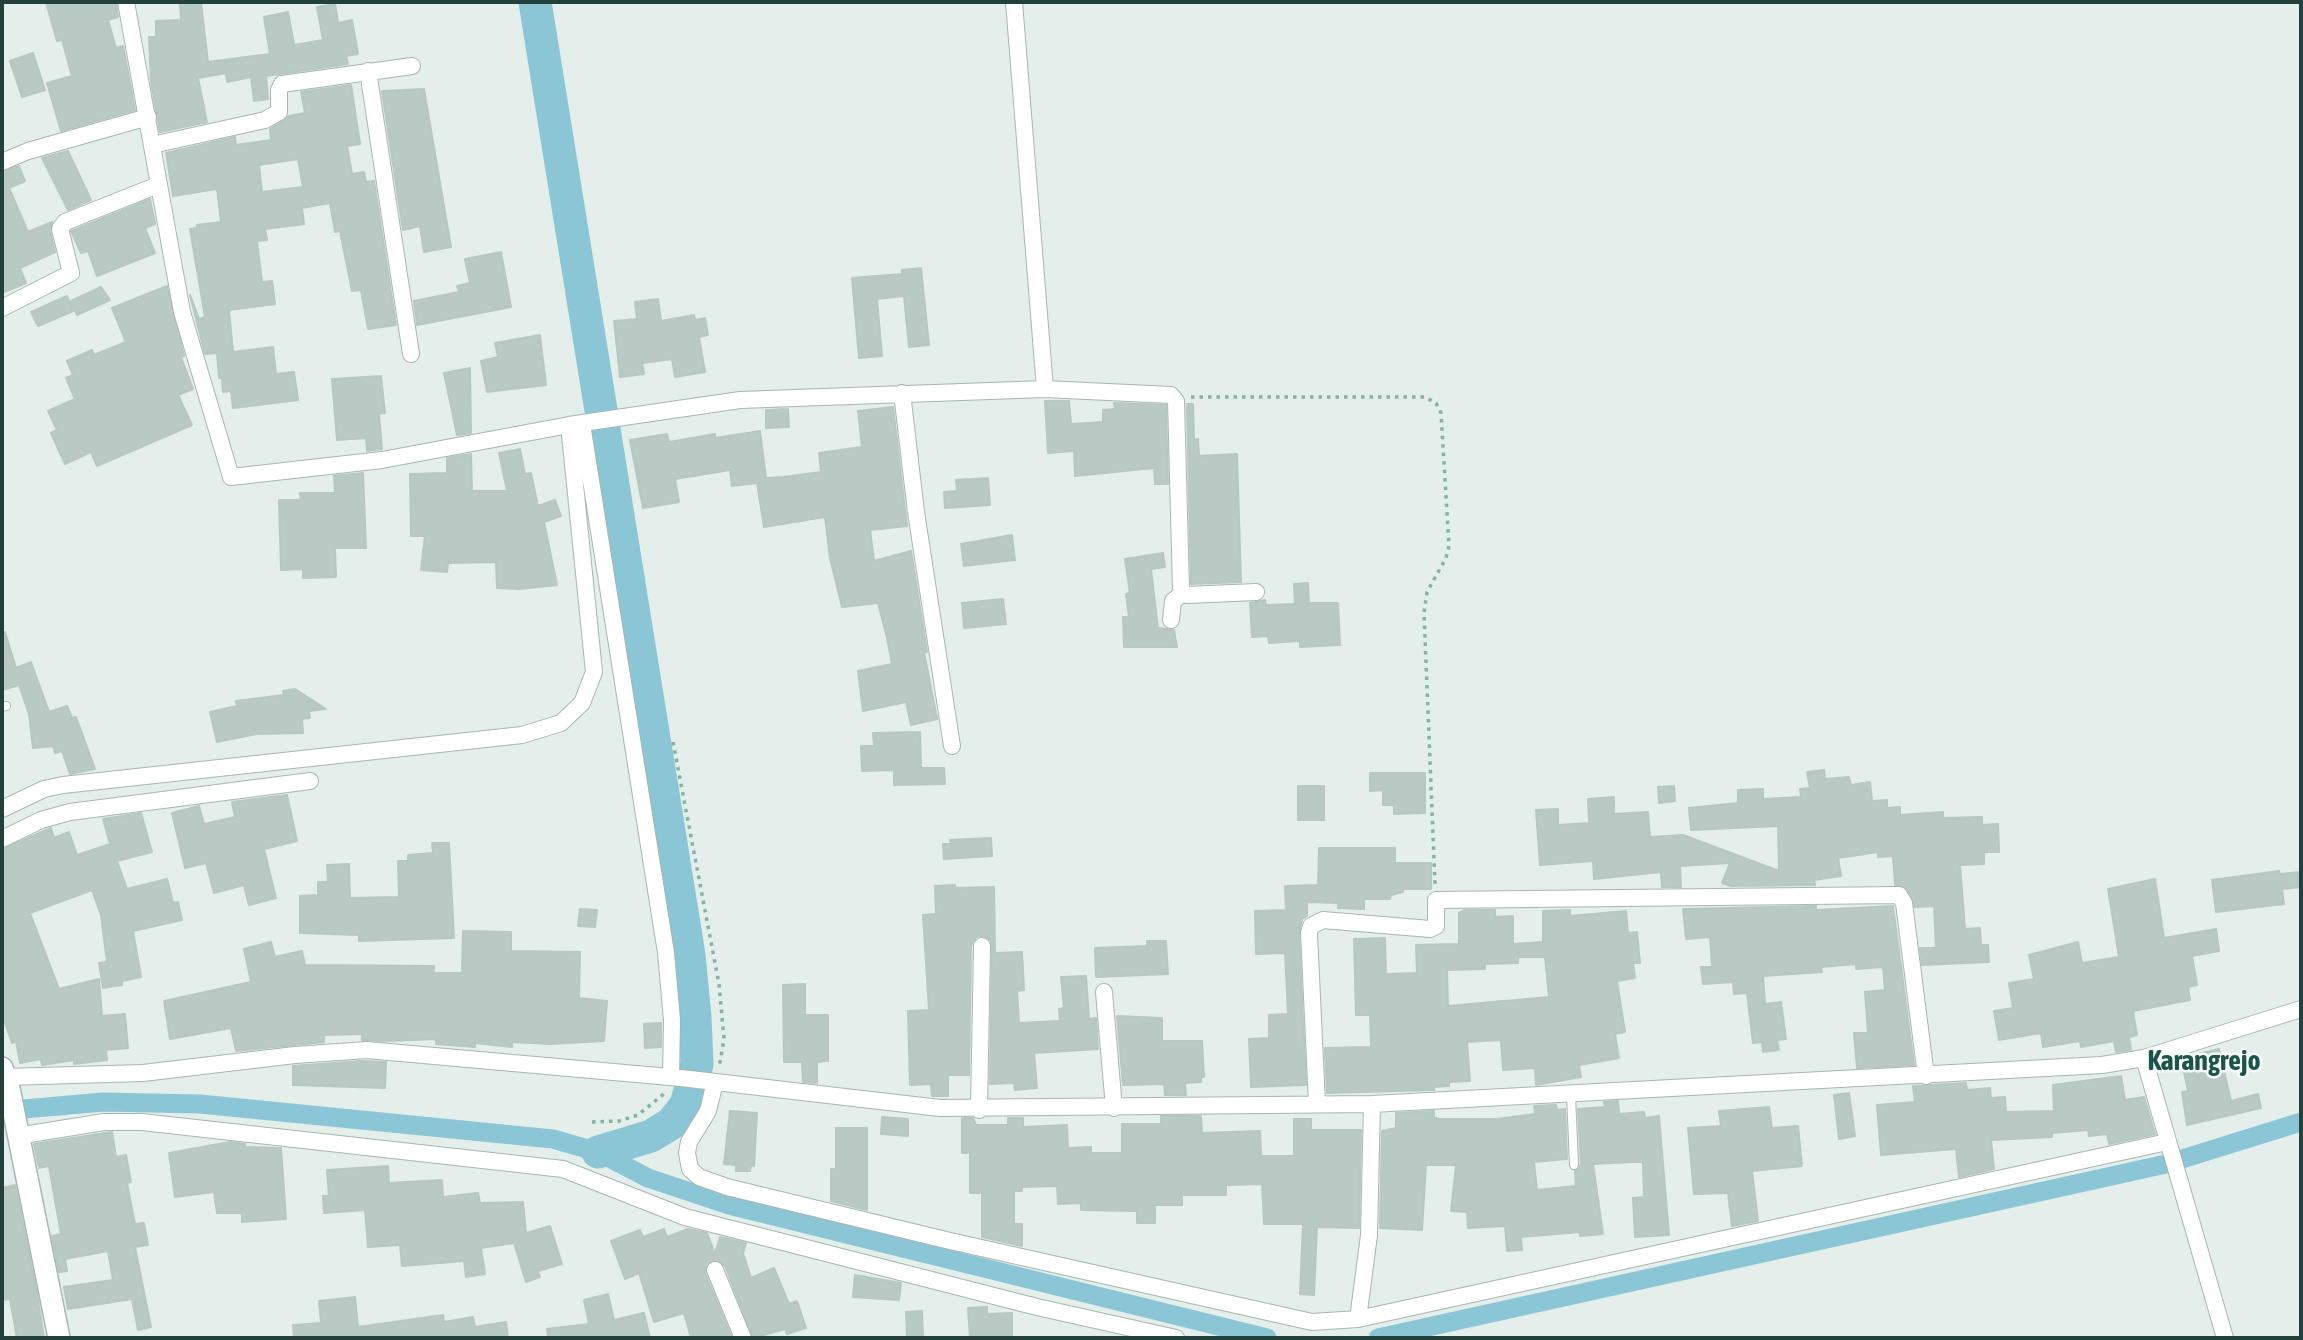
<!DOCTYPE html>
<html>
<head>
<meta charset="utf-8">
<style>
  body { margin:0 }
  #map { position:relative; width:2303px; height:1340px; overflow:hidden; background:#e4eeea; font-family:"Asap Condensed",sans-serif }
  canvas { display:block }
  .frame { position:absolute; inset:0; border:4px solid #22413a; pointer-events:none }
</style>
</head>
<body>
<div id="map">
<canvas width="2303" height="1340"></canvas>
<div class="frame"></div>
</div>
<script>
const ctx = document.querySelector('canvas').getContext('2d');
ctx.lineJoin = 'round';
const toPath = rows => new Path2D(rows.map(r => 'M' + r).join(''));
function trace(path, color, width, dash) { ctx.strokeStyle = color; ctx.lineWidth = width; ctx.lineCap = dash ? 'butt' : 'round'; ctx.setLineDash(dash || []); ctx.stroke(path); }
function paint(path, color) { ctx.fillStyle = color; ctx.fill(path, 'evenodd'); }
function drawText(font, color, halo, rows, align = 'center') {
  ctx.font = font + ' "Asap Condensed",sans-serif'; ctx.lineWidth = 5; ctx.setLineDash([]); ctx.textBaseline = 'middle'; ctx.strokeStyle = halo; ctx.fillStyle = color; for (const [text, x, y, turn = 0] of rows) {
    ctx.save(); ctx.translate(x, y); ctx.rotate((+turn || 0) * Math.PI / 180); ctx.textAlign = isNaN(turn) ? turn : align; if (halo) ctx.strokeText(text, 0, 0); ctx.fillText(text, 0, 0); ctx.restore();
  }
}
trace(toPath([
  [2,1111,103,1102,200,1104,553,1139,598,1152,648,1178,729,1205,1267,1338],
  [1378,1338,2166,1164,2301,1122]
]), '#8ac6d5', 19);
trace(toPath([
  [535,2,689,955,695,1017,697,1064,686,1105,672,1123,651,1136,598,1152]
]), '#8ac6d5', 33);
const building = toPath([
  [46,2,116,2,118,17,108,20,116,48,123,46,135,110,61,131,47,83,72,76,62,40,57,41,46,2],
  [201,3,208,62,270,54,264,17,288,12,294,45,323,40,317,7,335,4,338,23,352,20,358,54,346,56,348,64,266,76,268,99,254,101,251,77,227,82,226,73,198,78,207,122,160,132,151,82,149,37,156,37,156,21,181,20,180,4,201,3],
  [33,53,45,90,22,97,10,61,33,53],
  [351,85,360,144,347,146,352,174,364,172,366,182,374,181,396,325,368,329,361,290,352,291,340,231,335,232,330,203,302,208,304,224,265,229,267,240,257,241,262,282,272,281,275,304,229,310,233,352,273,347,276,374,294,372,298,400,233,408,231,391,223,392,222,378,219,378,217,353,205,354,190,295,199,319,205,317,190,229,197,228,197,225,221,222,217,189,173,196,166,153,235,137,236,145,271,140,270,129,289,116,305,113,301,92,351,85],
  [298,159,303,187,262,192,259,165,298,159],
  [424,89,451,247,424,252,420,226,403,230,382,91,424,89],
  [68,151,91,200,68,210,42,158,68,151],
  [19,166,25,181,9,188,28,232,52,222,50,231,55,252,20,268,26,283,2,293,2,172,19,166],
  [150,199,155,224,145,228,155,253,97,276,88,251,81,253,71,231,150,199],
  [501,252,511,307,417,325,414,301,459,292,457,286,470,283,465,259,501,252],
  [921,268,929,345,909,347,904,296,877,299,882,356,859,358,852,278,902,274,902,270,921,268],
  [167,286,184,356,181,357,193,389,178,395,192,425,97,466,91,452,65,464,51,433,57,430,48,411,75,399,66,378,73,375,67,361,92,350,94,355,126,342,112,308,167,286],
  [101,287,110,300,77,315,71,301,101,287],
  [67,296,73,311,38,326,31,312,67,296],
  [658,299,661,321,694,315,695,320,705,318,708,335,699,337,705,372,675,377,672,359,642,363,644,374,620,377,614,321,637,319,635,302,658,299],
  [540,335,546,385,487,392,481,361,498,357,495,343,540,335],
  [470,368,471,433,457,435,444,373,470,368],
  [381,376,385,413,379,414,382,449,367,451,366,438,337,440,332,379,381,376],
  [1045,401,1069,401,1071,424,1103,422,1103,410,1115,409,1114,403,1166,405,1168,484,1155,484,1154,468,1075,476,1074,451,1048,453,1045,401],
  [1187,404,1193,404,1194,440,1198,439,1199,456,1237,454,1241,582,1191,584,1187,404],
  [893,407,907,526,870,530,874,561,911,551,927,652,924,652,937,719,911,725,906,702,863,711,858,671,892,664,887,638,878,603,842,607,830,558,825,517,764,527,757,483,732,486,730,470,675,479,679,502,643,508,630,440,667,434,669,442,715,434,715,438,760,431,766,478,784,477,821,472,819,453,862,447,858,411,893,407],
  [788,409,789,427,766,428,766,410,788,409],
  [520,449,525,474,531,473,538,506,555,500,561,516,544,522,557,585,519,589,497,588,496,562,448,563,447,572,421,570,425,536,411,536,410,474,447,473,447,458,471,454,472,491,507,491,499,453,520,449],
  [363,473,366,548,335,548,336,577,303,578,303,569,281,570,279,500,301,500,300,493,335,493,334,476,363,473],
  [988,478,990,505,945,508,944,492,957,491,956,480,988,478],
  [1012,535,1015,560,964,566,961,544,1012,535],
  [1163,553,1165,567,1151,569,1158,628,1174,630,1177,647,1124,647,1123,617,1129,617,1126,594,1130,593,1125,559,1163,553],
  [1308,583,1309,603,1338,603,1340,645,1300,647,1300,641,1269,643,1268,636,1252,637,1250,603,1265,600,1266,605,1295,604,1294,584,1308,583],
  [1003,599,1006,624,964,628,962,603,1003,599],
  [5,632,16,668,31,662,49,712,67,706,72,718,76,717,95,769,70,774,62,751,55,753,53,746,33,748,29,714,19,685,2,690,2,633,5,632],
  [295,689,326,709,309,711,310,718,302,719,303,733,256,734,217,742,210,712,237,706,236,701,284,695,283,691,295,689],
  [920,732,921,768,944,768,945,784,894,785,894,770,862,771,861,746,874,746,873,733,920,732],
  [1824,770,1825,779,1849,777,1851,785,1870,782,1872,801,1887,800,1887,808,1900,807,1900,815,1943,812,1943,818,1982,817,1982,825,1998,824,1999,852,1984,852,1984,864,1960,865,1965,929,1980,928,1981,945,1988,945,1989,962,1922,965,1920,948,1936,948,1934,906,1915,907,1907,889,1895,885,1893,856,1878,857,1878,852,1838,858,1841,876,1814,880,1815,885,1731,886,1722,883,1730,863,1680,866,1681,887,1662,887,1661,872,1594,879,1593,861,1540,865,1536,810,1558,809,1558,825,1589,823,1588,799,1614,797,1614,814,1648,812,1650,837,1683,835,1779,871,1778,826,1691,830,1689,808,1738,803,1738,790,1763,789,1763,799,1801,797,1800,789,1810,788,1807,772,1824,770],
  [1370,773,1425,773,1425,813,1394,814,1394,805,1383,805,1383,790,1370,791,1370,773],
  [1298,786,1324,786,1324,820,1298,820,1298,786],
  [1674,786,1675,801,1659,803,1658,787,1674,786],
  [287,795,297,841,264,849,276,898,249,905,244,885,214,893,206,863,185,868,172,813,199,806,204,824,235,817,232,802,287,795],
  [141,813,152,852,117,861,127,889,167,879,173,903,178,902,182,920,133,931,141,977,122,981,122,985,103,988,99,963,107,962,101,915,92,890,30,913,59,989,99,979,102,1016,125,1014,128,1048,106,1050,107,1060,74,1064,74,1060,42,1065,41,1059,20,1063,16,1041,12,1043,2,1014,2,849,51,828,54,838,69,832,77,855,110,844,103,819,141,813],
  [991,838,992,856,944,859,943,844,951,844,950,840,991,838],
  [432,843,449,843,454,938,359,941,359,935,300,933,300,896,318,895,318,882,328,882,327,865,349,864,350,898,399,897,398,861,408,861,408,855,433,853,432,843],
  [1319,848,1395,848,1395,863,1431,863,1431,889,1403,889,1403,892,1391,895,1390,899,1364,899,1364,909,1338,908,1338,903,1307,902,1307,916,1302,919,1299,933,1306,1085,1251,1087,1249,1039,1269,1038,1269,1015,1288,1014,1285,953,1256,954,1255,911,1286,910,1285,886,1318,885,1319,848],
  [2279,871,2280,874,2301,872,2301,887,2282,889,2284,904,2216,912,2212,880,2279,871],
  [2155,879,2164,938,2216,929,2219,951,2192,956,2197,985,2188,987,2190,1000,2133,1011,2137,1035,2129,1037,2131,1050,2116,1052,2114,1041,2081,1047,2080,1041,2043,1047,2041,1033,1999,1040,1994,1011,2013,1008,2009,983,2034,979,2029,955,2078,942,2082,963,2119,957,2108,889,2155,879],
  [955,885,955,888,994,887,995,953,1022,952,1024,990,1017,991,1019,1023,1060,1021,1059,1009,1064,1008,1061,977,1086,976,1089,1019,1096,1018,1098,1049,1034,1053,1037,1088,1015,1090,1014,1083,990,1084,992,946,991,940,983,936,976,937,971,946,969,1075,948,1075,948,1096,932,1096,931,1084,910,1085,908,1011,929,1010,923,915,936,914,935,886,955,885],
  [1816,906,1816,910,1893,906,1914,1065,1857,1068,1854,1033,1868,1033,1865,992,1885,990,1883,967,1856,969,1856,964,1821,967,1822,972,1763,976,1765,1004,1781,1002,1786,1039,1777,1040,1779,1050,1763,1052,1762,1042,1753,1043,1747,993,1734,994,1733,982,1703,984,1701,967,1712,967,1710,937,1686,939,1683,909,1816,906],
  [580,909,597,910,595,927,578,926,580,909],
  [1465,910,1495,910,1495,917,1513,916,1513,944,1543,942,1543,911,1570,910,1570,916,1626,911,1628,933,1637,932,1640,963,1633,963,1635,978,1617,981,1625,1032,1615,1034,1619,1058,1579,1065,1581,1077,1536,1085,1535,1068,1503,1070,1501,1040,1467,1042,1470,1081,1449,1082,1449,1086,1434,1087,1434,1090,1327,1093,1325,1048,1371,1047,1370,1015,1356,1015,1354,939,1385,938,1386,974,1417,973,1416,945,1459,944,1459,913,1465,910],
  [1518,957,1545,957,1549,997,1448,1006,1447,970,1485,969,1485,964,1518,963,1518,957],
  [463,931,511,932,511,951,580,952,579,998,607,1001,604,1041,550,1044,512,1042,512,1047,475,1043,475,1047,436,1044,436,1039,386,1041,362,1040,362,1034,324,1035,324,1042,236,1051,231,1028,170,1039,164,1001,251,982,244,949,271,942,275,957,302,951,305,965,434,966,434,973,462,973,463,931],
  [1147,941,1166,941,1168,974,1096,977,1095,948,1147,946,1147,941],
  [805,984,805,1015,828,1015,828,1061,817,1062,817,1083,803,1082,802,1062,784,1062,783,985,805,984],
  [1117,1016,1162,1018,1162,1041,1202,1041,1204,1077,1201,1077,1201,1082,1185,1083,1186,1095,1165,1095,1164,1084,1123,1085,1117,1016],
  [661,1023,661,1047,645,1048,644,1024,661,1023],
  [2219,1049,2231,1101,2258,1094,2261,1108,2187,1125,2182,1092,2188,1091,2181,1058,2219,1049],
  [362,1061,386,1062,385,1088,293,1085,293,1066,362,1061],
  [2121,1076,2125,1100,2144,1097,2155,1134,2109,1144,2107,1134,2089,1136,2088,1130,2052,1133,2052,1137,1991,1140,1994,1169,1959,1177,1956,1149,1881,1155,1877,1105,1915,1102,1913,1086,1966,1083,1967,1090,1990,1088,1991,1098,2005,1097,2006,1112,2054,1111,2053,1085,2121,1076],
  [1849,1093,1855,1136,1839,1139,1834,1095,1849,1093],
  [1618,1101,1619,1114,1644,1112,1645,1118,1659,1116,1669,1235,1635,1237,1633,1198,1644,1197,1643,1162,1632,1162,1593,1164,1603,1234,1580,1236,1580,1232,1521,1237,1522,1250,1507,1251,1505,1226,1468,1228,1467,1212,1451,1211,1456,1165,1426,1165,1422,1230,1380,1228,1382,1131,1396,1128,1396,1113,1434,1111,1434,1117,1439,1119,1497,1119,1535,1114,1534,1106,1556,1105,1557,1110,1565,1109,1567,1159,1534,1162,1537,1190,1576,1186,1575,1171,1581,1165,1578,1109,1605,1107,1604,1102,1618,1101],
  [1769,1107,1772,1128,1798,1126,1802,1166,1752,1171,1758,1221,1732,1226,1728,1193,1694,1194,1688,1128,1721,1126,1719,1111,1769,1107],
  [730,1111,757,1113,754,1166,751,1165,750,1171,736,1171,736,1165,724,1164,730,1111],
  [1161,1116,1201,1116,1202,1133,1260,1131,1261,1156,1294,1156,1294,1119,1311,1119,1311,1130,1361,1130,1359,1228,1317,1227,1314,1295,1300,1294,1303,1224,1264,1224,1262,1184,1226,1185,1226,1195,1182,1195,1182,1205,1155,1205,1155,1223,1137,1223,1137,1211,1081,1210,1081,1203,1058,1204,1057,1186,1022,1187,1022,1191,1014,1191,1014,1224,1022,1224,1022,1246,982,1237,982,1193,970,1193,970,1153,962,1153,962,1118,973,1118,976,1125,1008,1125,1008,1118,1023,1118,1023,1127,1067,1125,1068,1148,1091,1147,1091,1153,1122,1153,1122,1124,1161,1124,1161,1116],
  [882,1117,908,1119,908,1136,881,1134,882,1117],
  [836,1128,867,1128,867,1210,831,1201,831,1169,836,1169,836,1128],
  [112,1132,116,1157,126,1155,131,1182,127,1183,135,1224,144,1223,148,1245,135,1247,151,1327,138,1330,132,1299,68,1309,64,1287,113,1280,108,1251,65,1259,67,1271,59,1272,52,1236,61,1234,49,1166,39,1168,34,1144,112,1132],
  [230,1142,245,1144,245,1147,281,1148,286,1219,242,1222,242,1213,217,1213,214,1192,175,1197,169,1153,230,1142],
  [388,1166,389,1183,442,1180,443,1197,478,1193,480,1203,523,1202,526,1233,550,1226,562,1264,538,1271,540,1277,526,1282,514,1243,481,1248,485,1274,466,1277,464,1261,402,1266,400,1245,368,1247,365,1210,324,1213,323,1196,329,1196,327,1170,388,1166],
  [15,1185,37,1294,44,1338,17,1338,10,1299,2,1300,2,1188,15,1185],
  [664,1229,667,1237,688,1229,707,1233,715,1254,720,1237,746,1243,743,1253,751,1278,774,1268,789,1304,797,1301,806,1328,787,1334,785,1329,753,1338,725,1266,716,1260,706,1264,705,1273,732,1338,691,1338,684,1313,654,1322,639,1273,625,1279,611,1241,640,1230,643,1237,664,1229],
  [855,1275,901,1283,899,1300,853,1297,855,1275],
  [608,1294,614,1320,644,1313,650,1338,548,1338,547,1329,589,1324,584,1300,608,1294],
  [355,1297,358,1327,443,1315,444,1322,473,1317,475,1327,506,1322,508,1338,294,1338,293,1325,321,1323,319,1301,355,1297],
  [987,1307,987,1314,1012,1313,1012,1338,970,1338,968,1308,987,1307],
  [922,1311,923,1338,907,1338,906,1312,922,1311]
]);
paint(building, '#b9c9c3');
trace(building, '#b6c8c1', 2);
const lane = toPath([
  [2,707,6,706],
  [1571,1095,1574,1165]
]);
const street = toPath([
  [126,2,182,312,231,477,382,460,569,425,740,400,1045,389,1171,395,1176,401,1181,589,1186,595,1256,592],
  [1014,2,1045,389],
  [368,71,411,354],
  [152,145,265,120,279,112,279,90,282,84,412,66],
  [2,162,28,151,148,117],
  [2,308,71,273,60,229,65,222,158,185],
  [902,393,916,512,952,746],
  [582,424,666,953,672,1020,671,1077],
  [1171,620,1173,601,1183,593],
  [2,809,44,789,63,785,522,735,561,723,582,703,594,672,569,425],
  [2,839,41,820,70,812,310,781],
  [1104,992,1114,1108],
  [2144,1058,2225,1338],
  [5,1077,143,1073,295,1055,367,1050,681,1078,940,1108,1372,1104,2102,1065,2144,1058,2301,1009],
  [715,1082,708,1111,689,1142,687,1153,690,1169,699,1177,727,1187,950,1241,1312,1322,1358,1319,2167,1142],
  [1317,1104,1309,933,1311,926,1323,920,1430,929,1436,926,1436,900,1899,895,1904,903,1926,1076],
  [979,1110,982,946],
  [17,1136,104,1122,142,1122,563,1169,685,1217,1037,1307,1176,1338],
  [715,1270,743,1338],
  [1358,1319,1369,1235,1372,1104]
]);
const secondary = toPath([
  [2,1068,9,1088,59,1338]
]);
trace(lane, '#a6b7b2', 10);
trace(street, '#a6b7b2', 18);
trace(secondary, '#a2bab3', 24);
trace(toPath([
  [1191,397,1425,397,1436,403,1441,413,1449,546,1446,558,1427,592,1424,613,1435,884],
  [673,742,719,984,724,1039,719,1068],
  [592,1122,619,1121,638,1115,665,1093]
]), '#83b3a6', 3.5, [3.5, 5]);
trace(lane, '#fff', 8);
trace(street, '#fff', 16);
trace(secondary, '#fff', 21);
drawText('bold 28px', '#1d5449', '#f5faf8', [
  ["Karangrejo",2204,1061]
]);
</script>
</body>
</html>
